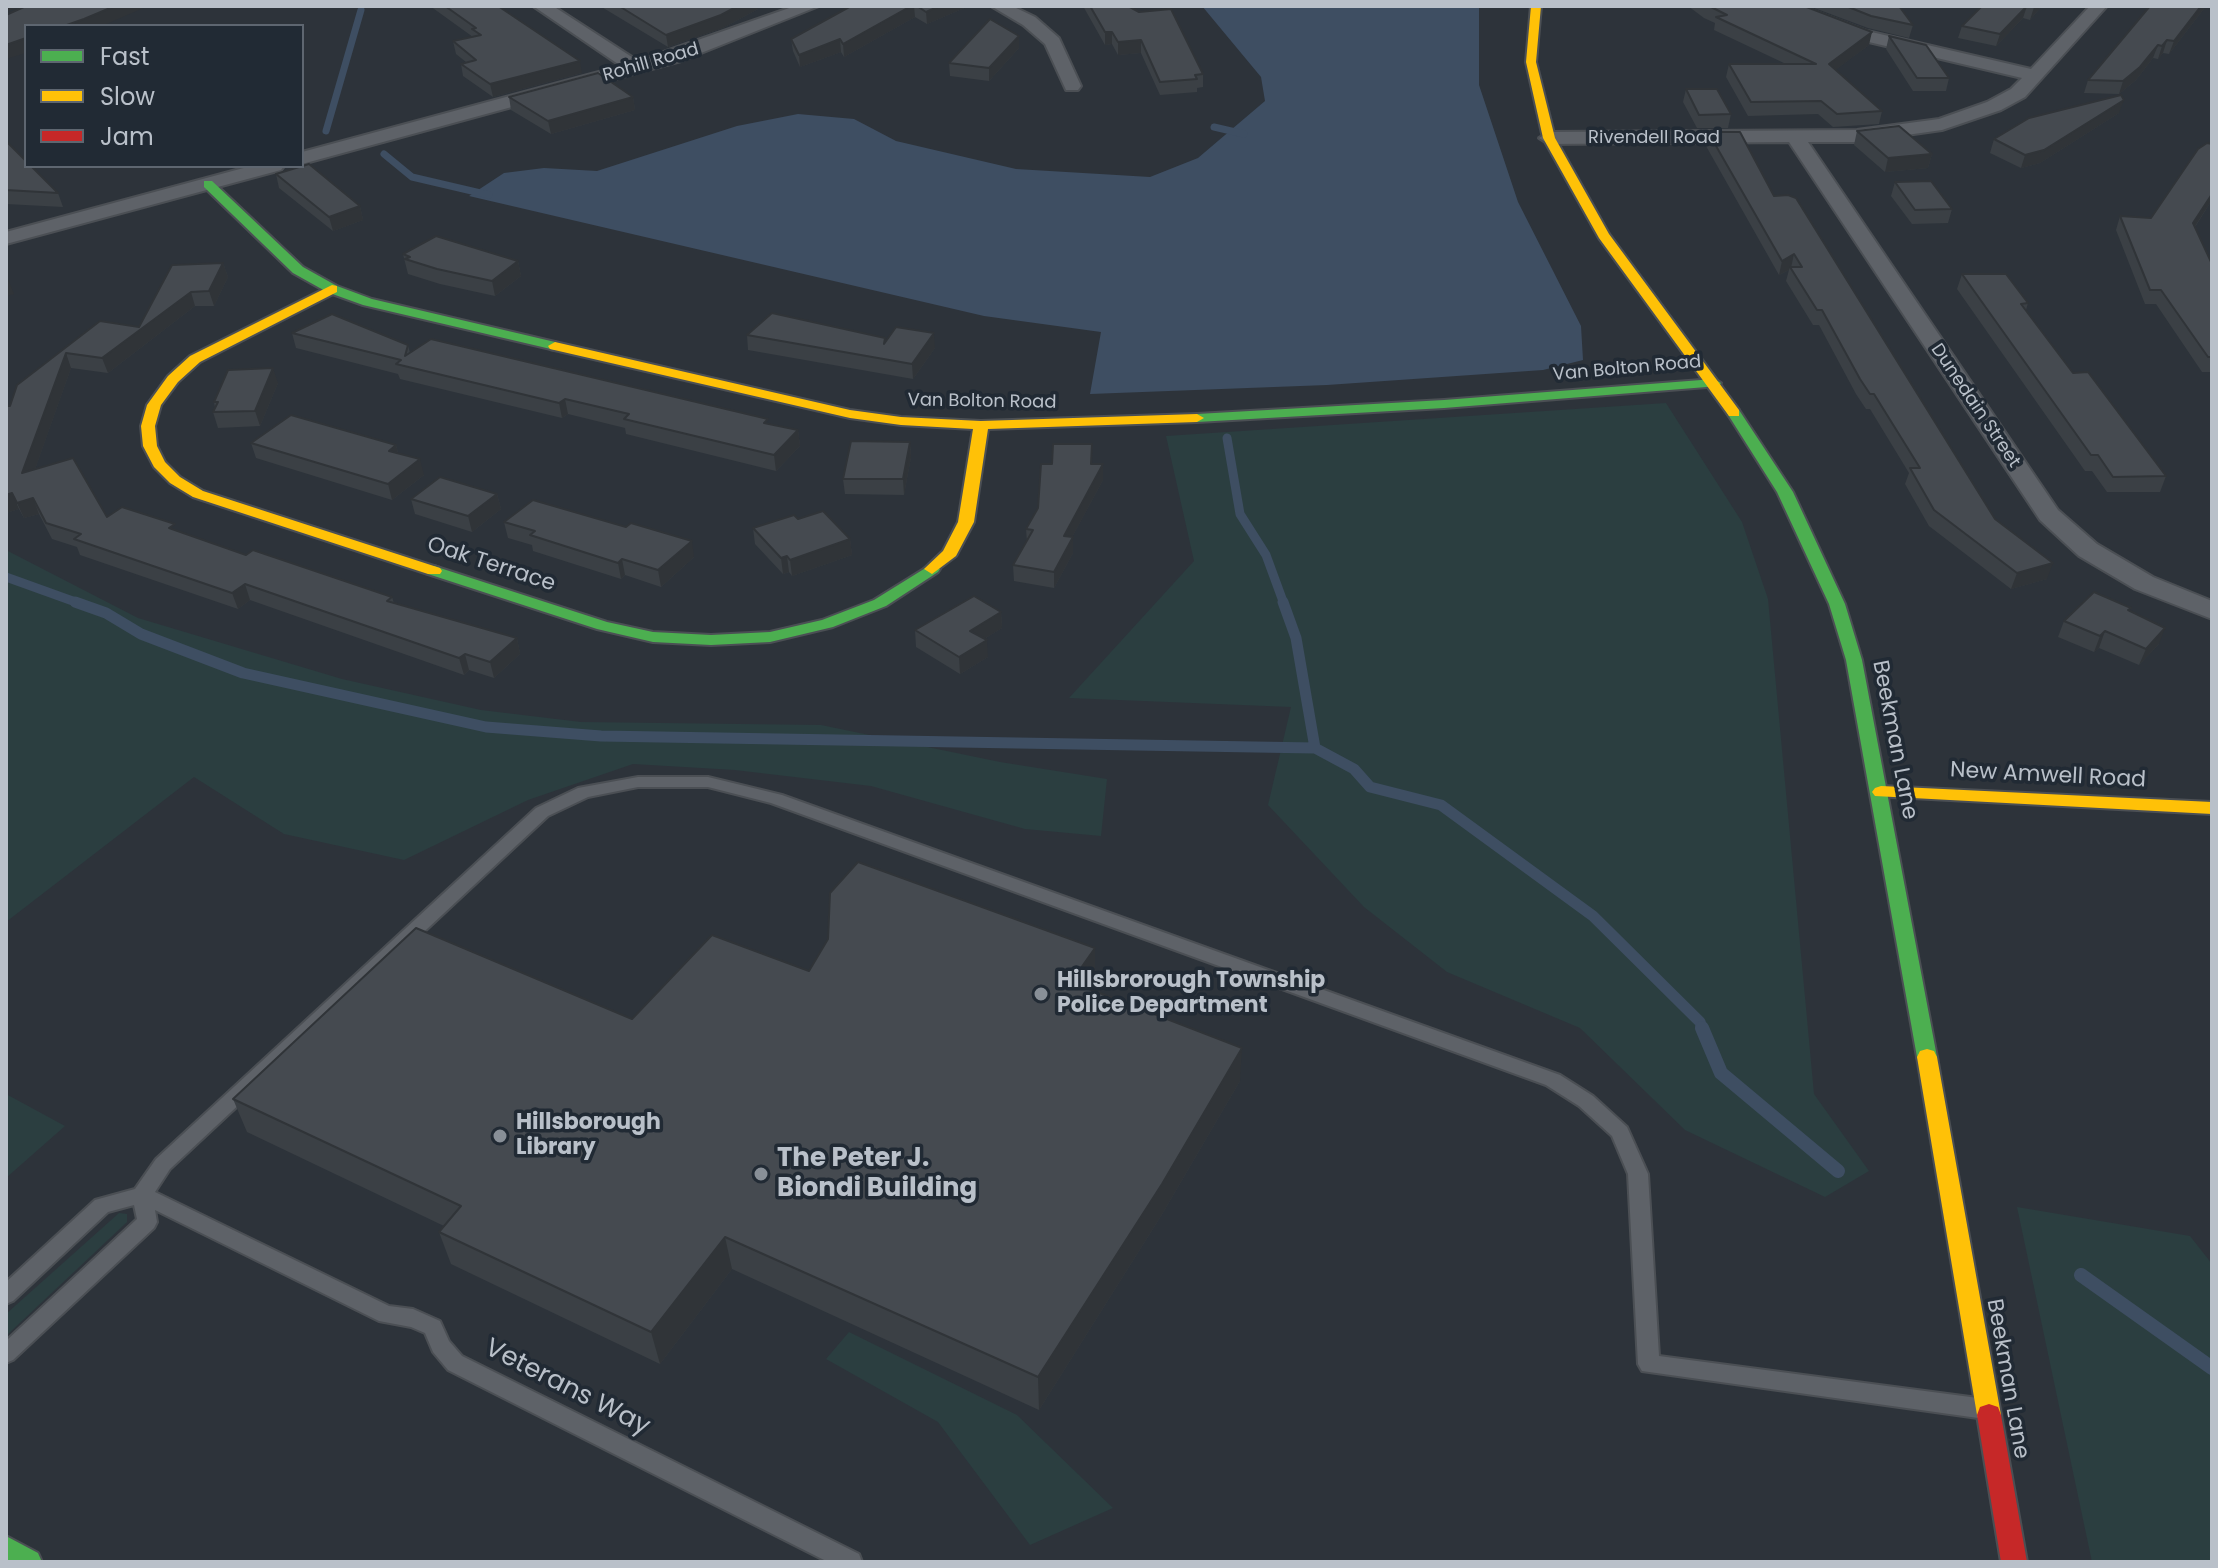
<!DOCTYPE html>
<html>
<head>
<meta charset="utf-8">
<style>
  body { margin:0 }
  #map { position:relative; width:2218px; height:1568px; overflow:hidden; background:#2d333a; font-family:Poppins,sans-serif }
  canvas { display:block }
  .frame { position:absolute; inset:0; border:8px solid #b9c0c9; pointer-events:none }
  .legend { position:absolute; left:24px; top:24px; width:280px; height:144px; box-sizing:border-box; background:#212a34; border:2px solid #5e6670; margin:0; padding:10px 14px; list-style:none; font-size:24px; color:#b9c0c9 }
  .legend li { display:flex; align-items:center; gap:16px; height:40px }
  .legend b { width:40px; border:2px solid #5e6670 }
</style>
</head>
<body>
<div id="map">
<canvas width="2218" height="1568"></canvas>
<div class="frame"></div>
<ul class="legend">
<li><b style="height:10px;background:#4caf50"></b>Fast</li>
<li><b style="height:10px;background:#ffc107"></b>Slow</li>
<li><b style="height:10px;background:#c62828"></b>Jam</li>
</ul>
</div>
<script>
const ctx = document.querySelector('canvas').getContext('2d');
ctx.lineJoin = 'round';
function paint(path, color) { ctx.fillStyle = color; ctx.fill(path, 'evenodd'); }
const toPath = rows => new Path2D(rows.map(r => 'M' + r).join(''));
function trace(path, color, width, dash) { ctx.strokeStyle = color; ctx.lineWidth = width; ctx.lineCap = dash ? 'butt' : 'round'; ctx.setLineDash(dash || []); ctx.stroke(path); }
function drawText(font, color, halo, rows, align = 'center') {
  ctx.font = font + ' Poppins,sans-serif'; ctx.lineWidth = 7; ctx.setLineDash([]); ctx.textBaseline = 'middle'; ctx.strokeStyle = halo; ctx.fillStyle = color; for (const [text, x, y, turn = 0] of rows) {
    ctx.save(); ctx.translate(x, y); ctx.rotate((+turn || 0) * Math.PI / 180); ctx.textAlign = isNaN(turn) ? turn : align; if (halo) ctx.strokeText(text, 0, 0); ctx.fillText(text, 0, 0); ctx.restore();
  }
}
paint(toPath([
  [1666,403,1742,522,1768,599,1814,1094,1869,1171,1825,1197,1685,1130,1580,1028,1447,972,1364,907,1268,805,1291,707,1069,698,1194,561,1166,436],
  [6,550,138,618,342,679,481,710,581,722,821,725,1000,762,1107,779,1101,836,1025,829,871,786,735,770,633,764,528,800,404,860,284,834,194,777,6,922],
  [6,1094,65,1126,6,1178],
  [2017,1207,2190,1236,2212,1264,2212,1562,2092,1562],
  [119,1213,127,1214,127,1222,6,1336,6,1314],
  [849,1332,1017,1415,1113,1508,1030,1545,938,1422,826,1359]
]), '#2b3e40');
paint(toPath([
  [1202,6,1479,6,1479,85,1518,202,1581,326,1583,360,1543,370,1327,385,1090,394,1101,332,984,316,469,196,504,173,544,168,597,171,737,126,798,114,854,119,896,141,1016,169,1150,177,1198,158,1265,101,1261,77]
]), '#3e4e62');
trace(toPath([
  [1214,127,1244,134],
  [326,131,361,10],
  [384,154,412,177,489,195]
]), '#3e4e62', 7);
trace(toPath([
  [1227,438,1240,514,1266,555,1284,604],
  [6,577,81,604]
]), '#3e4e62', 9);
trace(toPath([
  [75,602,106,613,141,634,243,673,486,727,601,736,1315,748,1354,769,1370,787,1441,805,1593,916,1700,1022,1703,1030],
  [1283,602,1296,638,1315,748]
]), '#3e4e62', 11);
trace(toPath([
  [1702,1028,1721,1073,1838,1171],
  [2081,1275,2212,1368]
]), '#3e4e62', 14);
const lane = toPath([
  [638,777,708,777,782,795,1560,1075,1593,1096,1627,1127,1648,1174,1659,1356,1978,1398,1986,1401,1989,1408,1986,1415,1978,1418,1642,1371,1638,1364,1628,1174,1612,1136,1579,1106,1546,1085,771,803,708,787,638,787,588,797,548,816,170,1169,155,1192,389,1306,413,1309,440,1321,449,1341,462,1356,859,1554,862,1562,828,1562,448,1370,433,1352,425,1333,411,1327,379,1321,155,1210,157,1222,154,1228,13,1360,6,1363,6,1341,137,1219,134,1205,108,1212,13,1301,6,1304,6,1282,95,1200,135,1189,156,1159,536,808,578,788,638,777]
]);
const street = toPath([
  [533,6,553,6,638,61,795,6,819,6,681,61,302,164,302,152,621,66,533,6],
  [991,6,1012,6,1035,17,1059,38,1081,86,1078,90,1066,90,1045,44,1023,25,991,6],
  [1777,6,1801,6,1867,31,2031,69,2090,6,2107,6,2025,97,2001,110,1942,130,1857,142,1808,142,2058,510,2097,544,2153,577,2212,601,2212,619,2135,589,2079,556,2040,520,1789,142,1549,144,1539,138,1549,132,1857,130,1939,119,1987,102,2011,89,2022,78,1856,39,1777,6],
  [251,166,284,166,281,170,6,244,6,232,251,166]
]);
const fast = toPath([
  [204,181,212,181,303,267,337,286,372,299,555,342,562,346,555,350,363,305,327,292,293,273,204,187,204,181],
  [1714,379,1721,383,1719,386,1444,408,1197,422,1190,418,1197,414,1444,400,1714,379],
  [1734,409,1739,410,1793,492,1845,604,1862,660,1937,1057,1934,1063,1927,1065,1920,1063,1917,1057,1846,660,1829,604,1777,492,1727,413,1734,409],
  [932,564,940,569,938,572,886,606,833,627,770,642,711,645,653,642,597,629,428,574,426,571,434,566,440,568,607,622,653,632,711,635,770,632,822,620,874,600,932,564],
  [6,1536,38,1553,42,1562,6,1562,6,1536]
]);
const slow = toPath([
  [1531,6,1541,6,1536,62,1555,138,1609,234,1739,410,1739,416,1729,416,1599,238,1543,138,1526,62,1531,6],
  [332,285,337,286,337,292,200,362,178,382,161,405,155,426,157,446,165,462,180,477,203,491,440,568,442,571,440,574,428,574,193,497,170,483,154,467,143,446,141,426,147,405,168,376,190,356,332,285],
  [555,342,850,410,901,417,981,421,1197,414,1204,418,1197,422,988,429,974,522,956,556,932,574,924,569,943,551,958,522,973,429,901,425,850,418,550,349,548,346,555,342],
  [1881,786,2212,802,2212,814,1875,796,1872,792,1875,788,1881,786],
  [1927,1049,1934,1051,1937,1057,2001,1415,1998,1423,1989,1426,1980,1423,1977,1415,1917,1057,1920,1051,1927,1049]
]);
const jam = toPath([
  [1989,1404,1998,1407,2001,1415,2027,1562,2001,1562,1977,1415,1980,1407,1989,1404]
]);
trace(lane, '#4b4f54', 4);
trace(street, '#4b4f54', 4);
trace(fast, '#4b4f54', 4);
trace(slow, '#4b4f54', 4);
trace(jam, '#4b4f54', 4);
paint(lane, '#5e6268');
paint(street, '#5e6268');
paint(fast, '#4caf50');
paint(slow, '#ffc107');
paint(jam, '#c62828');
paint(toPath([
  [430,6,498,6,582,73,493,97,463,76,461,64,466,62,456,54,453,41,473,37],
  [600,6,673,6,758,9,723,28,668,47],
  [851,6,969,6,927,24,915,17,844,57,841,52,800,67,793,51,791,39],
  [1083,6,1128,6,1203,74,1203,87,1197,88,1197,92,1160,95,1141,53,1118,55,1112,44,1105,45],
  [1688,6,1804,6,1869,45,1835,70,1882,111,1879,124,1833,127,1818,114,1748,116,1726,77,1729,64,1786,64,1714,30,1715,23,1704,18],
  [1809,6,1899,6,1913,25,1909,38,1868,28],
  [1982,6,2042,6,2030,20,2023,18,1996,46,1958,38,1962,26],
  [2206,6,2169,54,2163,53,2158,59,2153,58,2136,80,2119,94,2084,93,2088,80],
  [1019,36,1019,48,989,81,950,76,949,63],
  [1889,36,1949,78,1946,91,1913,91,1886,49],
  [1686,89,1731,114,1728,128,1697,128,1683,102],
  [509,97,633,97,635,110,551,134,511,110],
  [2119,113,2040,163,2021,168,1990,153,1994,139],
  [1857,131,1932,154,1928,168,1885,172,1854,145],
  [1708,132,1774,196,1995,519,2047,579,2011,589,1929,526,1905,484,1909,473,1870,409,1866,409,1856,394,1819,325,1813,325,1786,281,1789,270,1779,275,1706,146],
  [6,141,58,193,63,207,6,204],
  [2212,144,2212,200,2195,227,2212,264,2212,372,2202,372,2156,304,2145,304,2116,230,2120,216,2151,218],
  [276,174,360,206,363,220,333,231,279,188],
  [1895,182,1952,209,1948,223,1912,224,1891,196],
  [403,254,518,261,521,276,495,296,440,284,408,274],
  [223,263,228,277,214,306,195,306,108,373,71,368,35,469,107,517,178,531,246,555,392,597,394,603,517,638,520,654,494,678,469,670,464,675,250,600,238,609,80,555,77,547,52,539,39,514,24,518,19,509,6,513,6,406,10,406,100,321,139,327],
  [1962,274,2028,303,2026,310,2073,373,2166,476,2160,492,2107,492,2092,471,2085,471,1957,289],
  [292,333,408,345,410,353,768,424,798,430,800,446,776,471,626,434,625,428,568,414,562,418,400,379,398,374,296,348],
  [747,335,885,338,885,342,935,348,913,379,748,350],
  [278,383,260,426,218,428,213,412,215,408,214,402],
  [910,442,911,457,904,495,845,494,843,479],
  [251,443,396,445,398,453,424,475,392,500,256,458],
  [1092,464,1103,480,1072,537,1073,553,1054,588,1014,581,1013,565,1027,542,1026,529],
  [497,494,501,509,472,532,415,514,411,499],
  [798,519,850,539,852,555,792,576,789,572,783,574,755,544,753,528],
  [504,522,694,557,661,587,625,575,621,579,533,551,532,545,508,538],
  [2129,611,2159,644,2139,665,2099,648,2094,652,2058,637,2064,621],
  [1001,612,1002,628,984,639,988,657,960,674,916,647,915,630],
  [1095,948,1095,981,1090,989,1240,1081,1161,1216,1039,1410,732,1269,660,1364,451,1264,439,1232,444,1226,247,1132,233,1099,632,1019,809,971]
]), '#3b4045');
paint(toPath([
  [6,6,22,6,6,12],
  [115,6,148,6,102,26,64,26],
  [738,6,757,6,758,9,723,28,668,47,666,35],
  [911,6,914,6,915,17,844,57,843,44],
  [940,6,969,6,927,24,926,12],
  [2027,6,2023,18,1996,46,2000,34],
  [2035,6,2042,6,2030,20,2034,7],
  [2201,6,2206,6,2169,54,2174,41],
  [1105,32,1112,32,1112,44,1105,45],
  [1872,32,1869,45,1826,77,1829,64],
  [1019,36,1019,48,989,81,989,68],
  [26,38,26,53,6,59,6,45],
  [840,39,841,52,800,67,799,55],
  [1141,40,1141,53,1118,55,1118,42],
  [2167,40,2163,53,2158,59,2162,46],
  [2158,45,2153,58,2136,80,2119,94,2123,81],
  [580,61,582,73,493,97,490,84],
  [633,97,635,110,551,134,548,121],
  [2124,100,2119,113,2040,163,2021,168,2025,155],
  [1932,154,1928,168,1885,172,1888,158],
  [2212,194,2212,200,2188,237,2193,223],
  [360,206,363,220,333,231,329,217],
  [1794,254,1791,268,1790,267,1789,270,1779,275,1782,261],
  [518,261,521,276,495,296,492,281],
  [223,263,228,277,214,306,209,291],
  [8,279,14,294,6,296,6,280],
  [191,292,195,306,108,373,102,358],
  [934,333,935,348,913,379,912,364],
  [66,353,71,368,28,489,22,473],
  [273,368,278,383,260,426,255,411],
  [565,399,568,414,562,418,559,403],
  [798,430,800,446,776,471,774,455],
  [910,442,911,457,904,495,903,479],
  [396,445,400,461,389,451],
  [420,459,424,475,392,500,388,484],
  [1103,464,1103,480,1064,552,1064,536],
  [12,493,19,509,6,513,6,495],
  [497,494,501,509,472,532,468,516],
  [33,498,39,514,24,518,17,503],
  [1073,537,1073,553,1054,588,1054,572],
  [850,539,852,555,792,576,790,560],
  [692,541,694,557,661,587,658,570],
  [787,556,789,572,783,574,781,558],
  [622,559,625,575,621,579,618,563],
  [2053,563,2047,579,2011,589,2017,573],
  [245,584,250,600,238,609,232,593],
  [1001,612,1002,628,971,647,970,631],
  [2165,628,2159,644,2139,665,2146,649],
  [2105,631,2099,648,2094,652,2100,636],
  [517,638,520,654,494,678,490,662],
  [987,640,988,657,960,674,959,657],
  [465,654,469,670,464,675,459,658],
  [1095,948,1095,981,1071,1015,1071,982],
  [1242,1048,1240,1081,1161,1216,1039,1410,1038,1377],
  [725,1237,732,1269,660,1364,651,1332]
]), '#303438');
const building = toPath([
  [26,6,115,6,84,19,64,26,26,26,26,38,6,45,6,15,26,6],
  [445,6,498,6,580,61,490,84,461,64,476,60,453,41,481,35,472,29,476,28,445,6],
  [619,6,738,6,721,15,666,35,619,6],
  [851,6,911,6,843,44,840,39,799,55,791,39,851,6],
  [917,6,940,6,926,12,917,6],
  [1090,6,1128,6,1139,12,1171,9,1203,74,1195,75,1197,79,1160,82,1141,40,1118,42,1112,32,1105,32,1090,6],
  [1709,6,1804,6,1872,32,1829,64,1882,111,1837,114,1821,101,1751,102,1729,64,1816,64,1716,17,1727,15,1709,6],
  [1846,6,1899,6,1913,25,1871,16,1846,6],
  [1982,6,2027,6,2000,34,1962,26,1982,6],
  [2150,6,2201,6,2174,41,2167,40,2162,46,2158,45,2140,67,2123,81,2088,80,2150,6],
  [990,19,1019,36,989,68,949,63,990,19],
  [1889,36,1926,45,1949,78,1917,78,1889,36],
  [598,73,633,97,548,121,509,97,598,73],
  [1686,89,1717,89,1731,114,1699,115,1686,89],
  [2121,95,2124,100,2044,150,2025,155,1994,139,2029,118,2121,95],
  [1899,126,1932,154,1888,158,1857,131,1899,126],
  [1708,132,1740,132,1774,196,1788,195,1796,198,1995,519,2053,563,2017,573,1934,510,1910,468,1920,468,1874,394,1870,394,1860,379,1822,310,1817,310,1790,267,1802,267,1794,254,1782,261,1708,132],
  [6,141,26,161,26,166,31,166,58,193,6,190,6,141],
  [2207,143,2212,144,2212,194,2193,223,2212,264,2212,357,2208,357,2161,290,2150,290,2120,216,2151,218,2198,149,2207,143],
  [309,164,360,206,329,217,276,174,309,164],
  [1931,181,1952,209,1915,210,1895,182,1931,181],
  [436,236,518,261,492,281,437,269,405,259,410,257,403,254,436,236],
  [223,263,209,291,191,292,102,358,66,353,22,473,73,458,107,517,122,507,175,524,169,528,246,555,253,550,392,597,387,601,517,638,490,662,465,654,459,658,245,584,232,593,74,539,81,534,46,523,33,498,17,503,12,493,6,495,6,406,10,406,17,385,100,321,139,327,172,265,223,263],
  [1962,274,2006,274,2028,303,2021,304,2073,373,2088,372,2166,476,2113,477,2098,455,2091,455,1962,274],
  [772,313,885,338,884,344,896,327,934,333,912,364,747,335,772,313],
  [332,314,408,345,405,356,431,339,768,419,764,423,798,430,774,455,624,419,629,414,565,399,559,403,396,364,401,360,292,333,332,314],
  [273,368,255,411,213,412,218,402,214,402,228,370,273,368],
  [291,415,396,445,389,451,420,459,388,484,251,443,291,415],
  [851,441,910,442,903,479,843,479,851,441],
  [1053,444,1092,444,1091,464,1103,464,1064,536,1073,537,1054,572,1013,565,1033,530,1026,529,1038,508,1041,464,1052,464,1053,444],
  [440,477,497,494,468,516,411,499,440,477],
  [533,500,626,527,631,523,692,541,658,570,622,559,618,563,530,535,535,531,504,522,533,500],
  [823,511,850,539,790,560,787,556,781,558,753,528,794,515,798,519,823,511],
  [2094,592,2131,608,2128,610,2165,628,2146,649,2105,631,2100,636,2064,621,2094,592],
  [974,596,1001,612,970,631,987,640,959,657,915,630,974,596],
  [858,862,1095,948,1071,982,1242,1048,1162,1184,1038,1377,725,1237,651,1332,439,1232,461,1206,233,1099,416,928,632,1019,712,935,809,971,828,939,830,893,858,862]
]);
paint(building, '#454a50');
trace(building, '#303438', 2);
for (const [x, y, r, color] of [
  [1041,994,8,"#888f97"],
  [500,1136,8,"#888f97"],
  [761,1174,8,"#888f97"]
]) { const dot = new Path2D(); dot.arc(x, y, r, 0, 2 * Math.PI); ctx.fillStyle = color; ctx.fill(dot); trace(dot, '#212a34', 3); }
drawText('18px', '#b9c0c9', '#212a34', [
  ["Rohill Road",651,63,-16],
  ["Rivendell Road",1654,138],
  ["Van Bolton Road",1627,369,-5],
  ["Van Bolton Road",982,402,1],
  ["Dunedain Street",1975,406,56]
]);
drawText('22px', '#b9c0c9', '#212a34', [
  ["Oak Terrace",491,565,18],
  ["Beekman Lane",1894,740,79],
  ["New Amwell Road",2048,776,3],
  ["Beekman Lane",2007,1379,80]
]);
drawText('bold 22px', '#b9c0c9', '#212a34', [
  ["Hillsbrorough Township",1057,981],
  ["Police Department",1057,1006],
  ["Hillsborough",516,1123],
  ["Library",516,1148]
], 'left');
drawText('bold 26px', '#b9c0c9', '#212a34', [
  ["The Peter J.",777,1159],
  ["Biondi Building",777,1189]
], 'left');
drawText('26px', '#b9c0c9', '#212a34', [
  ["Veterans Way",567,1388,27]
]);
</script>
</body>
</html>
